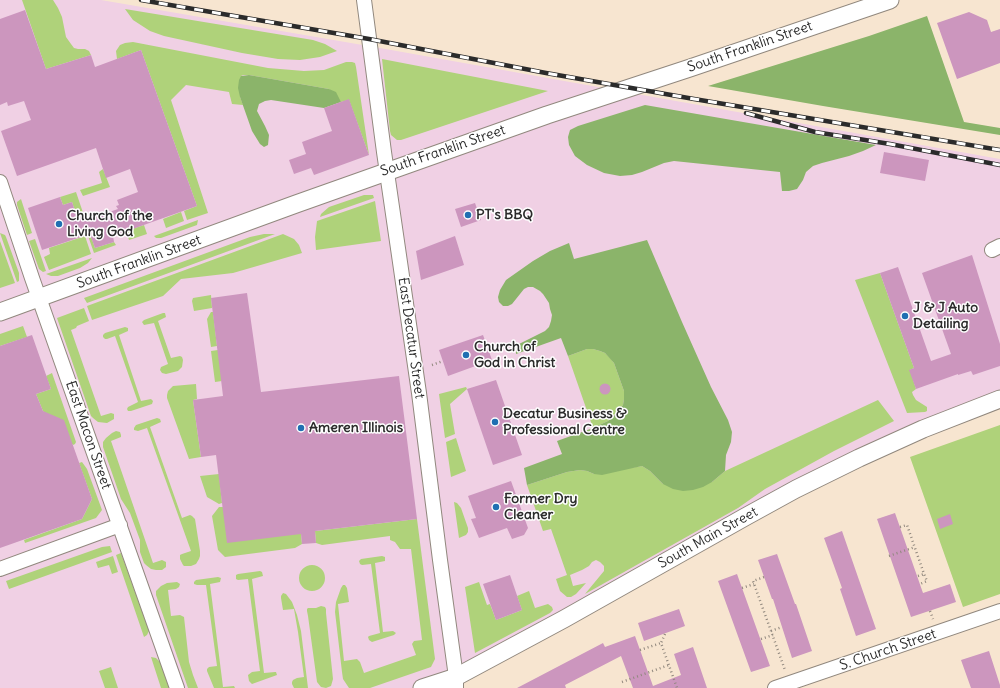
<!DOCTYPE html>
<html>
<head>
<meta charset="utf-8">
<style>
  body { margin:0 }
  canvas { display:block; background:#f7e5d0 }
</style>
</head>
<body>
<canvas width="1000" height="688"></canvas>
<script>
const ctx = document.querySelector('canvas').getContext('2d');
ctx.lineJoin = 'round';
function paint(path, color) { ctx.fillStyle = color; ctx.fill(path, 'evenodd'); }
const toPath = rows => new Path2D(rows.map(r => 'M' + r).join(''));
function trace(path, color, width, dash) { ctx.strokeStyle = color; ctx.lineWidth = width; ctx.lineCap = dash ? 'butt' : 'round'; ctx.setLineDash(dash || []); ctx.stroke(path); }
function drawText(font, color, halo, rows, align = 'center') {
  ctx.font = font + ' Delius,sans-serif'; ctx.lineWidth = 3; ctx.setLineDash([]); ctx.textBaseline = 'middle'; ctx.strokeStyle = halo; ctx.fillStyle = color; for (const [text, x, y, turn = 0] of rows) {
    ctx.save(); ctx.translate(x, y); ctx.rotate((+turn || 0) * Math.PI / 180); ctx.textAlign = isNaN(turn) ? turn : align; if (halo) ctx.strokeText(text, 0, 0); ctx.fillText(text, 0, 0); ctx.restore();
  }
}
paint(toPath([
  [0,0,101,0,380,48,1000,159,1000,394,888,439,451,688,0,688]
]), '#f0d0e4');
paint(toPath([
  [22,0,53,0,58,8,62,17,66,37,71,44,74,48,78,49,85,49,89,51,91,55,46,69],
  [125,9,313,40,325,44,337,51,320,57,300,60,278,59,242,53,164,36,150,31,133,20],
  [133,42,268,68,304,71,324,70,346,62,352,62,355,63,356,67,369,155,349,100,341,102,329,89,249,75,243,75,241,76,240,97,243,105,232,104,229,92,186,85,171,100,208,213,187,220,184,211,197,206,141,50,117,59,116,51,120,45,125,43],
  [382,59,548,91,401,140,397,140,391,135,390,131],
  [103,169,110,187,83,196,80,190,102,183,99,172],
  [76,192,95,248,114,242,116,245,94,253,80,213,76,214,72,202,63,205,60,197],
  [364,195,373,195,374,198,320,217,321,214,329,207],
  [21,199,32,233,27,235,17,205,17,202],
  [375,201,381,241,316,250,315,237,317,221],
  [181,212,184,221,166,228,163,219],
  [198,220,197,225,161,238,156,238,154,236],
  [144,225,147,234,129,240,126,231],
  [0,233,5,235,6,237,19,273,19,281,17,282],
  [264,234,275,234,87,303,84,298,250,237],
  [283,234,294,239,299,245,302,253,233,273,181,279,163,296,92,320,87,306],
  [85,236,91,254,49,270,44,257,50,254,49,248],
  [35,239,46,271,43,272,39,269,29,241],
  [0,241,15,283,0,288],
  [92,258,88,263,80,268,58,276,51,276,46,274],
  [880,273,914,368,910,370,916,389,912,392,913,395,916,400,927,407,927,411,925,412,907,413,855,280],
  [211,295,212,308,194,311,192,301,193,298],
  [84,308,89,321,77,326,76,328,71,330,101,416,111,413,114,414,114,419,107,423,98,422,93,418,91,416,57,318],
  [211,312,213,312,217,346,211,347,207,319],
  [163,313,165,313,166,317,158,321,171,358,180,356,182,357,183,360,182,367,178,371,166,374,162,373,160,370,161,367,168,364,154,323,144,325,142,322,144,320],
  [23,326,27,337,0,346,0,334],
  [125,327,128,328,128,331,119,335,141,401,151,399,153,401,152,404,131,411,128,411,127,409,128,407,138,402,115,336,107,339,105,339,103,337,103,335,105,333],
  [587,349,593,349,600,351,605,353,610,358,614,363,624,391,624,399,623,405,619,410,608,421,593,428,568,356],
  [218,350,222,381,215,382,211,351],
  [52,373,76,442,75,444,73,445,43,411,36,394,51,389,46,376],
  [196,384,197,399,193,400,201,457,189,459,167,398,167,395,168,391,173,386],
  [466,387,467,389,450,404,455,434,445,438,439,394],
  [878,400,894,421,834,451,765,489,738,508,585,594,604,571,604,566,600,562,596,560,592,562,589,566,582,570,570,575,573,586,586,583,576,594,571,597,567,597,560,591,556,579,567,575,551,529,543,531,527,485,567,472,580,470,587,471,594,474,642,466,650,471,663,484,712,482,725,471],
  [157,418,160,419,161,422,150,427,182,518,190,515,192,516,195,519,200,551,200,556,199,559,196,564,191,566,184,566,183,565,180,559,180,555,182,554,191,551,147,428,138,431,134,430,134,428,136,425],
  [1000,425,1000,594,963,607,910,457],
  [116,431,120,432,121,435,121,437,111,441,153,563,162,560,166,562,166,567,162,570,156,570,151,569,146,565,144,563,140,552,140,540,130,513,121,499,103,447,103,442,106,438,112,433],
  [456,438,466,471,451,477,446,442],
  [82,462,87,469,102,510,96,518,25,543,24,540,82,519,92,499,79,463],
  [219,474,222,503,219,504,207,497,200,476],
  [454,502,457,503,461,508,468,528,468,532,466,535,459,538],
  [219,507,223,507,301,534,302,544,295,548,225,557,218,550,212,516],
  [417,519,435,659,431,667,370,688,349,688,343,679,342,672,335,612,336,602,341,588,343,585,345,585,347,588,349,602,338,604,344,661,357,659,360,662,364,673,416,655,412,644,414,641,422,640,411,549,400,549,395,542,390,540,390,536,322,545,316,543,315,531],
  [110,546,112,552,9,589,6,581,102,547],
  [121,553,149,631,147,635,144,637,116,555],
  [113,556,118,572,112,574,109,565,98,568,96,562],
  [382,556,385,557,385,561,375,563,383,632,393,631,396,633,394,635,372,642,369,640,368,637,369,636,380,633,371,564,362,565,360,564,359,561,361,559],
  '299 578a13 13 0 1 1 26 0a13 13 0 1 1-26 0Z',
  [260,571,262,572,263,576,252,579,264,673,275,672,276,672,277,675,252,684,249,681,248,675,252,672,260,671,248,579,238,580,236,579,236,575,238,574],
  [218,577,221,578,220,582,210,584,223,687,234,686,235,688,214,688,207,671,207,669,209,667,217,666,206,585,197,585,194,584,194,582,196,580],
  [177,582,180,584,179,587,176,589,168,590,171,616,180,615,184,617,189,662,193,675,198,688,188,688,156,595,156,591,161,586,167,583],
  [479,582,487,605,490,604,496,620,522,610,517,596,529,591,535,608,548,604,552,607,553,610,550,613,475,653,465,587],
  [283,593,286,594,292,602,297,615,301,631,308,688,294,688,292,684,292,682,293,680,297,678,304,677,298,632,294,609,283,610,281,598,281,596],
  [321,606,325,607,326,609,326,613,333,679,331,686,326,688,321,687,317,682,308,616,307,611,307,609,308,608,316,608],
  [151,657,156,658,160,662,169,688,161,688],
  [111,667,118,688,105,688,99,671]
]), '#afd27a');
paint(toPath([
  [927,16,964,122,1000,128,1000,135,823,106,708,86,869,36],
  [249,75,329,89,336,92,341,102,324,108,271,100,265,101,259,104,257,111,265,126,269,135,268,145,264,147,260,144,252,131,240,97,238,88,239,80,241,76],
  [645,105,876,145,863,151,849,156,822,163,813,166,806,172,803,180,797,189,789,191,782,191,780,172,674,161,664,163,642,172,632,175,620,176,604,173,587,165,575,156,569,145,568,137,570,130,578,126],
  [647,240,682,322,711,387,728,420,732,432,731,442,726,455,725,471,712,482,703,487,693,490,683,491,673,489,663,484,650,471,642,466,602,475,594,474,587,471,580,470,567,472,527,485,524,468,562,454,557,441,593,428,608,421,615,415,623,405,624,399,624,391,614,363,605,353,600,351,593,349,587,349,568,356,561,338,516,354,516,349,517,345,545,331,549,327,551,321,552,315,550,309,549,303,543,294,540,291,533,287,528,287,524,289,512,304,508,306,503,306,499,302,498,297,500,290,506,280,533,261,550,251,569,243,574,259]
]), '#8bb46a');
paint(toPath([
  [25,10,46,69,91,55,95,67,141,50,197,206,113,236,114,242,95,248,90,234,42,250,28,208,60,197,63,205,72,202,76,214,80,212,83,221,118,209,116,206,119,205,117,200,138,192,130,169,106,178,96,148,17,176,1,131,31,120,24,101,8,106,7,102,0,105,0,19],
  [969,12,987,20,991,32,1000,29,1000,63,957,79,937,23],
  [349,99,369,155,314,175,311,168,294,174,289,160,306,154,302,142,332,131,324,108],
  [884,152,929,160,925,181,880,173],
  [475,203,481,220,461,227,455,209],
  [455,236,464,265,421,280,416,251],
  [972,255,1000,344,1000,366,973,375,971,371,958,375,958,374,916,389,909,370,914,368,880,273,898,267,931,361,951,354,922,273],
  [247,293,261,392,399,376,417,519,315,531,316,543,302,544,301,534,227,543,216,455,201,457,193,400,223,396,211,298],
  [32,335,51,389,36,394,43,411,64,420,92,499,82,519,0,548,0,346],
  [483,335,492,360,448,376,439,350],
  [496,380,522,455,493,465,467,389],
  '599.5 389a5.5 5.5 0 1 1 11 0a5.5 5.5 0 1 1-11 0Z',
  [511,481,528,528,524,535,512,539,507,528,479,538,471,519,476,518,468,496],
  [895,513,923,593,950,584,956,602,911,617,877,519],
  [950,514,953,524,940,529,937,519],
  [842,531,876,629,856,636,840,589,842,588,824,538],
  [777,554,795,604,796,604,812,651,792,658,773,599,772,599,758,560],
  [737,574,770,666,751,672,718,581],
  [510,575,522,610,496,620,483,584],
  [679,609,685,626,644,641,638,623],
  [635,636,653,686,681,675,674,654,693,647,707,688,633,688,621,656,565,685,566,688,517,688,603,643,605,647],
  [989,651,1000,685,1000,688,971,688,961,660]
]), '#cc96be');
const minor = toPath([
  [364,0,384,152,419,393,440,560,456,677,456,688],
  [0,182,32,278,177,688],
  [992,250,1000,246],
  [0,569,120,525],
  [775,688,1000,611]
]);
const major = toPath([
  [0,312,296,204,547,115,690,68,890,0],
  [422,688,456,677,564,619,745,517,796,489,859,458,923,429,1000,399]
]);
trace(minor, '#91887e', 16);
trace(major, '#91887e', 19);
trace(toPath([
  [432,365,443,361],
  [900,527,907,525,924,574,927,581,920,584],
  [889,556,915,547],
  [918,576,924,574],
  [764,577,753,581,785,670],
  [742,588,754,584],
  [930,611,933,619],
  [771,631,782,627],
  [665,634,661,643,677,688],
  [761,639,773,635],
  [640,650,661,643],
  [622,682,669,665]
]), '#91887e', 2.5, [1, 3]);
trace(minor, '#fff', 14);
trace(major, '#fff', 17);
const rail = toPath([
  [141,0,369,39,546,73,694,99,1000,150],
  [746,113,815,132,890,144,1000,165]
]);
trace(rail, '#2b2b2b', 4.5);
trace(rail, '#fff', 3, [9]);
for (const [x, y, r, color] of [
  [468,215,4,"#1f6fb2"],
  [59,224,4,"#1f6fb2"],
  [905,316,4,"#1f6fb2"],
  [466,355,4,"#1f6fb2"],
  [495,422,4,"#1f6fb2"],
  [301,428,4,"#1f6fb2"],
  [496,507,4,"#1f6fb2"]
]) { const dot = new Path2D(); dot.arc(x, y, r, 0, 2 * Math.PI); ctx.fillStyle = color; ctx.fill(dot); trace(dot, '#fff', 1.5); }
drawText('14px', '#2b2b2b', '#fff', [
  ["South Franklin Street",750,47,-19],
  ["South Franklin Street",443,151,-19],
  ["South Franklin Street",139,262,-20],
  ["East Decatur Street",411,338,82],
  ["East Macon Street",88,435,71],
  ["South Main Street",708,538,-29],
  ["S. Church Street",888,650,-19]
]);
drawText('bold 14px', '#2b2b2b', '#fff', [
  ["PT's BBQ",476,215],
  ["Church of the",67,216],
  ["Living God",67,232],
  ["J & J Auto",913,308],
  ["Detailing",913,324],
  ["Church of",474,347],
  ["God in Christ",474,363],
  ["Decatur Business &",503,414],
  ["Professional Centre",503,430],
  ["Ameren Illinois",309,428],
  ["Former Dry",504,499],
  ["Cleaner",504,515]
], 'left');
</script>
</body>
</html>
